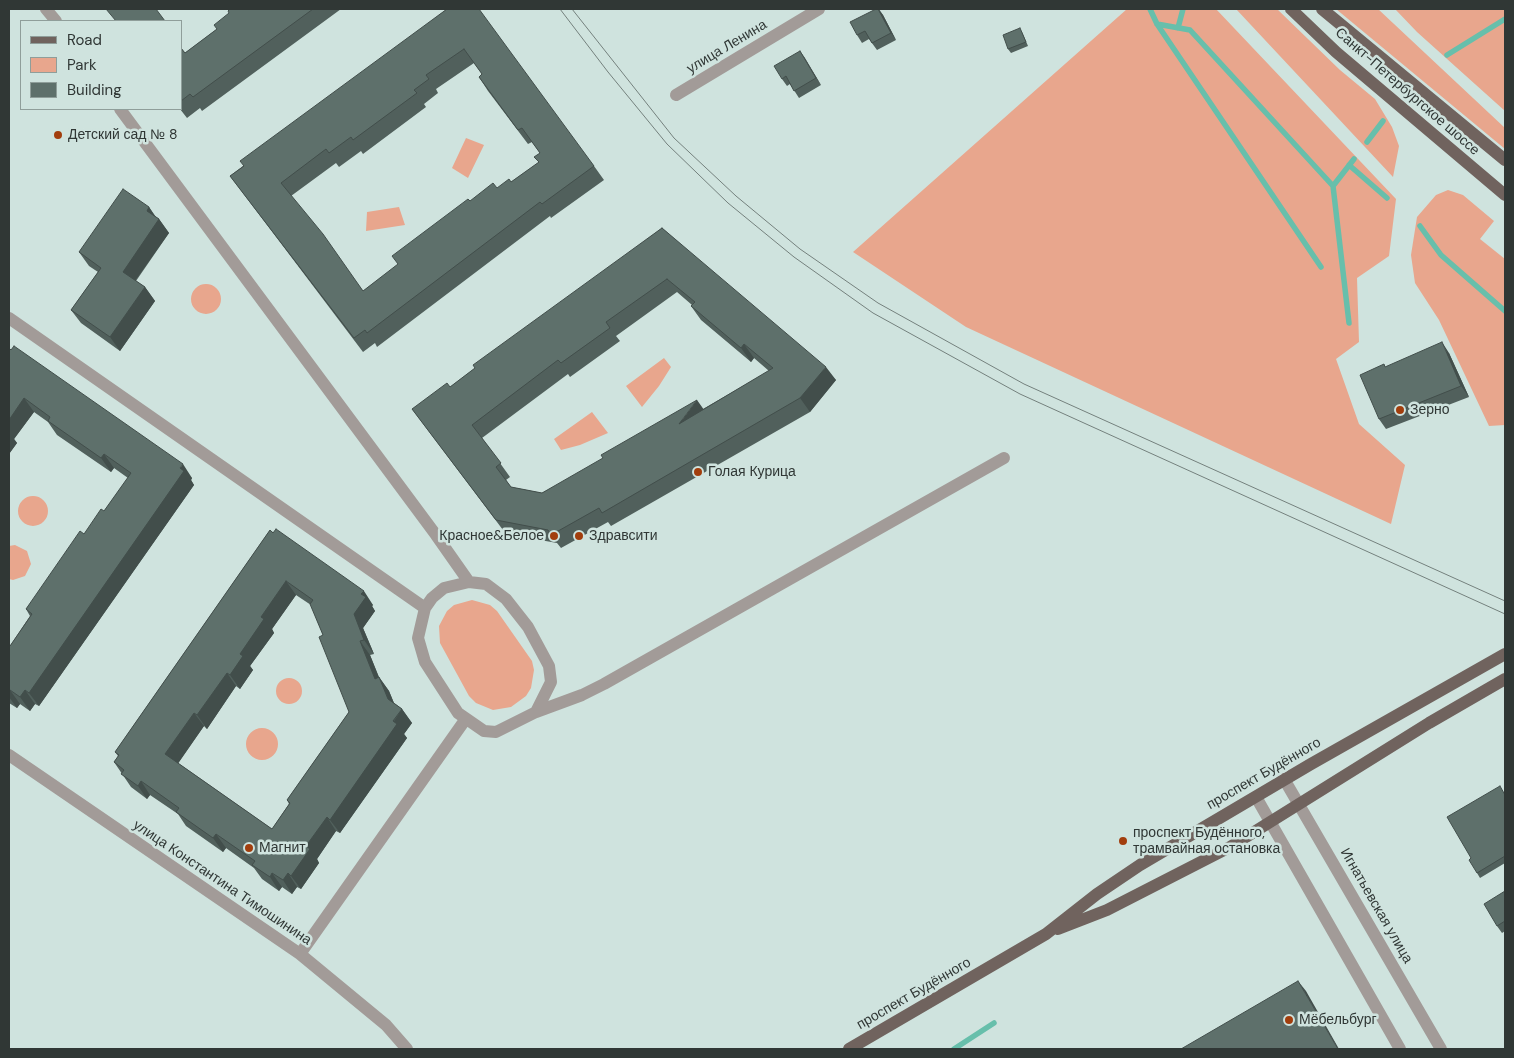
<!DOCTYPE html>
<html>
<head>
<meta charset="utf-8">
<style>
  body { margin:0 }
  #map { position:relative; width:1514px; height:1058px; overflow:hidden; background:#cfe3de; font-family:"DM Sans",sans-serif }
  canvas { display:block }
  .frame { position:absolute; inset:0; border:10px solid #303735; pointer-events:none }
  .legend { position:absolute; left:20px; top:20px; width:162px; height:90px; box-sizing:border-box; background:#cfe3de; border:1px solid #8f9e9a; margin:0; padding:6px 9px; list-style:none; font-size:15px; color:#303735 }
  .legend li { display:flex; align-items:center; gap:10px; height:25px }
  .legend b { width:25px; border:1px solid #8f9e9a }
</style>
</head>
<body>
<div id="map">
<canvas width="1514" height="1058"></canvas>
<div class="frame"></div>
<ul class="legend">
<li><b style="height:6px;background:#70635e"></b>Road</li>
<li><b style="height:14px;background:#e8a68d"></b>Park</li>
<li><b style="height:14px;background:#5e706b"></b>Building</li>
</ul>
</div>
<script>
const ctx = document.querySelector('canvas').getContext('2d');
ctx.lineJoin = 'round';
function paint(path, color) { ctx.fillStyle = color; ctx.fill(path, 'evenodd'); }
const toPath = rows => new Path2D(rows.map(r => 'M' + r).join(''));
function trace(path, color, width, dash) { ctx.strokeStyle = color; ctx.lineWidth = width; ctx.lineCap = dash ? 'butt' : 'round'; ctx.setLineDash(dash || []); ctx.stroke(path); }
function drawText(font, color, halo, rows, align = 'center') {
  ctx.font = font + ' "DM Sans",sans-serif'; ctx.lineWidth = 5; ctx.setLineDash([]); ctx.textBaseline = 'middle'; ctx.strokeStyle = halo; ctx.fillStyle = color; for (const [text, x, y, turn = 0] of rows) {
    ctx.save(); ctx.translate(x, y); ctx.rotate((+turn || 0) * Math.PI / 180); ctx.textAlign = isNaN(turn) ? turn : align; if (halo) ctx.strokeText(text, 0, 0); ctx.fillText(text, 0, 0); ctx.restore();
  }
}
paint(toPath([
  [1127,9,1216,9,1396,199,1389,256,1357,278,1359,342,1336,359,1359,424,1405,465,1391,524,966,327,853,252],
  [1236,9,1277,9,1340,70,1375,99,1392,127,1399,146,1393,177],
  [1336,9,1378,9,1505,128,1505,149],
  [1395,9,1505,9,1505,111,1417,32],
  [466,138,484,145,468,178,452,168],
  [1448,190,1463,195,1494,221,1480,239,1505,259,1505,425,1489,426,1439,320,1415,283,1411,255,1417,217,1436,195],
  [399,207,405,225,366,231,367,212],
  '191 299a15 15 0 1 1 30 0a15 15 0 1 1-30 0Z',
  [664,358,671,367,659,386,642,407,626,386],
  [592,412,608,433,580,445,561,450,554,439],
  '18 511a15 15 0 1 1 30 0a15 15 0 1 1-30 0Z',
  [15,545,27,551,31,564,25,576,13,580,9,579,9,546],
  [472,600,490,605,497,611,532,661,534,670,531,688,526,696,511,707,493,710,476,703,469,696,440,643,439,626,447,611,454,605],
  '276 691a13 13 0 1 1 26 0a13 13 0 1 1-26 0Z',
  '246 744a16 16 0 1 1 32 0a16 16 0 1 1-32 0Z'
]), '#e8a68d');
trace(toPath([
  [1150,9,1157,24,1321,267],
  [1157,24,1190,30,1333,186],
  [1178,28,1183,9],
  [1447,55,1505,19],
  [1367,142,1383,121],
  [1349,165,1387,198],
  [1420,226,1441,255,1505,311],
  [1349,323,1333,186,1354,159],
  [954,1049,994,1023]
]), '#67bfab', 5.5);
trace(toPath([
  [46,9,56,21],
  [676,95,819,9],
  [120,109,436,535,469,582],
  [9,318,425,608],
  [469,582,486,584,506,599,528,627,549,666,551,682,536,712,496,732,484,731,458,713,425,662,418,638,425,608,432,598,444,588,469,582],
  [536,712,582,695,604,684,1004,458],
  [9,755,300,954,386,1025,407,1049],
  [1284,779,1441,1049],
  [1256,797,1400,1049],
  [300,954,465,720]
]), '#a29b98', 12);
trace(toPath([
  [1291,9,1336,52,1505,195],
  [1322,9,1505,160],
  [1058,929,1107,910,1230,847,1429,723,1505,679],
  [849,1049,1046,934,1097,894,1140,865,1311,764,1505,654]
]), '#70635e', 12);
trace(toPath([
  [560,9,608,72,667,144,728,203,794,257,873,313,1020,394,1505,614],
  [572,9,674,138,736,196,800,249,878,303,1024,384,1505,601]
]), '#74807d', 1);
paint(toPath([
  [230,9,341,9,202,111,200,108,187,118,180,109,181,109,181,48,185,53,217,29,229,13],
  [447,9,594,166,604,180,551,218,550,216,377,347,375,343,363,352,230,176],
  [474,63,482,74,479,77,488,91,528,144,532,142,540,153,538,163,511,182,470,201,398,265,363,291,291,196,336,163,339,167,361,151,363,154,426,107,424,104,438,93,436,89],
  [879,9,883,15,896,40,877,50,869,39,862,43,857,35],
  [1022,32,1028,46,1011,53,1008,49],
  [800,51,821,85,799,98,790,84,787,86,782,79],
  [149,207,156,217,159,219,169,233,136,281,145,287,155,301,120,351,81,323,71,310,98,272,89,266,79,252],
  [662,228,836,380,810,412,611,526,608,522,561,548,557,543,506,534,412,409,450,387],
  [677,292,692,305,691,306,701,320,751,362,754,358,769,371,703,409,542,493,511,487,506,480,510,477,482,438,568,374,570,377,620,341,616,336],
  [9,348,192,478,191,480,194,485,39,706,35,704,30,711,20,704,17,708,9,703,9,645,10,646,30,616,26,609,84,534,104,511,128,478,114,468,111,472,57,435,48,422,34,412,14,439,17,443,9,454],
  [1449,353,1469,397,1386,429,1379,419,1386,367],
  [270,530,373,605,372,606,375,611,363,628,374,654,370,655,379,677,389,691,394,703,402,709,412,723,404,734,407,738,340,833,336,831,317,859,319,863,301,889,297,887,292,894,282,887,279,891,262,879,254,868,226,848,223,852,186,826,178,814,150,795,147,799,131,787,114,762,118,756,115,752],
  [296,595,311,605,323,635,349,712,287,800,289,804,272,829,178,763,204,726,207,729,236,686,240,689,253,670,250,666,274,633,272,629],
  [1505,794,1505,863,1480,878,1477,873,1471,858],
  [1505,891,1505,931,1502,933,1497,926]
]), '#51605c');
paint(toPath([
  [878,9,883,15,896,40,891,33],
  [800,51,805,58,821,85,816,78],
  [149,207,158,221,159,219,169,233,132,285,123,272,147,211],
  [145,287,155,301,120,351,110,337],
  [1442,342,1449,353,1469,397,1461,386],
  [744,344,754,358,751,362,741,348],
  [826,367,836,380,810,412,800,398],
  [24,398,34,412,14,439,17,443,9,454,9,420],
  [697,400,707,414,679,424],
  [104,454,114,468,111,472,101,458],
  [183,464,192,478,191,480,194,485,39,706,29,693],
  [286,581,296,595,272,629,274,633,250,666,253,670,240,689,230,675,240,654,261,617],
  [364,591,373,605,372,606,375,611,363,628,374,654,364,640,354,614,361,594],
  [360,641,370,655,385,693,375,679],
  [227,673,236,686,207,729,197,715],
  [379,677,389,691,398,713,388,699],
  [10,690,20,704,17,708,9,697,9,692],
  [25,690,35,704,30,711,20,697],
  [402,709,412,723,404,734,407,738,340,833,330,820],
  [194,713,204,726,175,768,165,754],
  [141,781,150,795,147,799,138,786],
  [327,817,336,831,317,859,319,863,301,889,291,876,306,846],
  [216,834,226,848,223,852,213,838],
  [272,873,282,887,279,891,270,877],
  [288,873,297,887,292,894,283,880],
  [1298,981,1306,991,1339,1049,1338,1049]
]), '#424e4b');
const building = toPath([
  [106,9,156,9,165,21,116,21,106,9],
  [230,9,313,9,193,97,190,94,181,101,181,48,185,53,217,29,214,25,229,13,228,11,230,9],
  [447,9,479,9,594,166,542,204,540,202,367,333,365,330,354,338,230,176,244,166,240,161,447,9],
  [464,49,482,74,479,77,518,130,522,128,540,153,534,157,539,162,511,182,509,179,497,188,493,183,470,201,468,199,392,256,398,264,363,291,323,234,281,183,326,149,329,153,351,137,353,140,417,93,414,90,429,79,426,75,464,49],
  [876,9,878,9,891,33,872,43,865,31,857,35,850,22,876,9],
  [1020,28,1026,42,1008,49,1003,35,1020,28],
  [800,51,816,78,794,91,786,76,782,79,774,66,800,51],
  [123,189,149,207,147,211,159,219,123,272,145,287,110,337,71,310,101,268,79,252,123,189],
  [662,228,826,367,800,398,602,513,599,508,551,535,548,530,496,520,412,409,447,383,450,387,475,368,473,365,662,228],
  [667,279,695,302,691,306,741,348,744,344,773,368,679,424,697,400,601,455,603,458,542,493,511,487,496,467,501,463,472,425,558,360,561,363,610,328,606,322,667,279],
  [1442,342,1461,386,1379,419,1360,375,1384,364,1385,367,1442,342],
  [14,346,183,464,180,468,184,471,29,693,25,690,20,697,10,690,9,692,9,645,10,646,32,614,26,609,80,531,84,534,101,509,104,511,131,473,104,454,101,458,48,421,50,417,24,398,9,420,9,348,11,350,14,346],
  [276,529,364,591,361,594,366,597,354,614,364,640,360,641,375,679,379,677,388,699,402,709,393,721,397,724,330,820,327,817,306,846,310,849,291,876,288,873,283,880,272,873,270,877,252,865,255,861,216,834,213,838,176,812,179,808,141,781,138,786,121,774,124,770,114,762,119,755,115,752,270,530,273,533,276,529],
  [286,581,313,600,310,604,323,635,319,637,349,712,287,800,290,803,272,829,165,754,194,713,197,715,227,673,230,675,243,656,240,654,264,619,261,617,286,581],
  [1500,786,1505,795,1505,856,1477,873,1469,860,1471,858,1447,817,1500,786],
  [1505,891,1505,921,1497,926,1484,904,1505,891],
  [1298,981,1338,1049,1181,1049,1298,981]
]);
paint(building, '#5e706b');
trace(building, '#424e4b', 1);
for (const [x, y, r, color] of [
  [58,135,5,"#a23e0d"],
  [1400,410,5,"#a23e0d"],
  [698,472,5,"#a23e0d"],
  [554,536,5,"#a23e0d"],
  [579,536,5,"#a23e0d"],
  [1123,841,5,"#a23e0d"],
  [249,848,5,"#a23e0d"],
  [1289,1020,5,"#a23e0d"]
]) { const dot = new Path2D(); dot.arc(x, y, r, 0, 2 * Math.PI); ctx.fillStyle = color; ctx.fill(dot); trace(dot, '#cfe3de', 2); }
drawText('14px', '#303735', '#cfe3de', [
  ["улица Ленина",727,47,-31],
  ["Санкт-Петербургское шоссе",1407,92,41],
  ["проспект Будённого",1264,774,-30],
  ["улица Константина Тимошинина",222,883,34],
  ["Игнатьевская улица",1376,906,60],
  ["проспект Будённого",914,994,-30]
]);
drawText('14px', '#303735', '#cfe3de', [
  ["Детский сад № 8",68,135],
  ["Зерно",1410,410],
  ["Голая Курица",708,472],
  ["Красное&Белое",544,536,"right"],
  ["Здравсити",589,536],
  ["проспект Будённого,",1133,833],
  ["трамвайная остановка",1133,849],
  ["Магнит",259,848],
  ["Мёбельбург",1299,1020]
], 'left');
</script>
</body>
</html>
